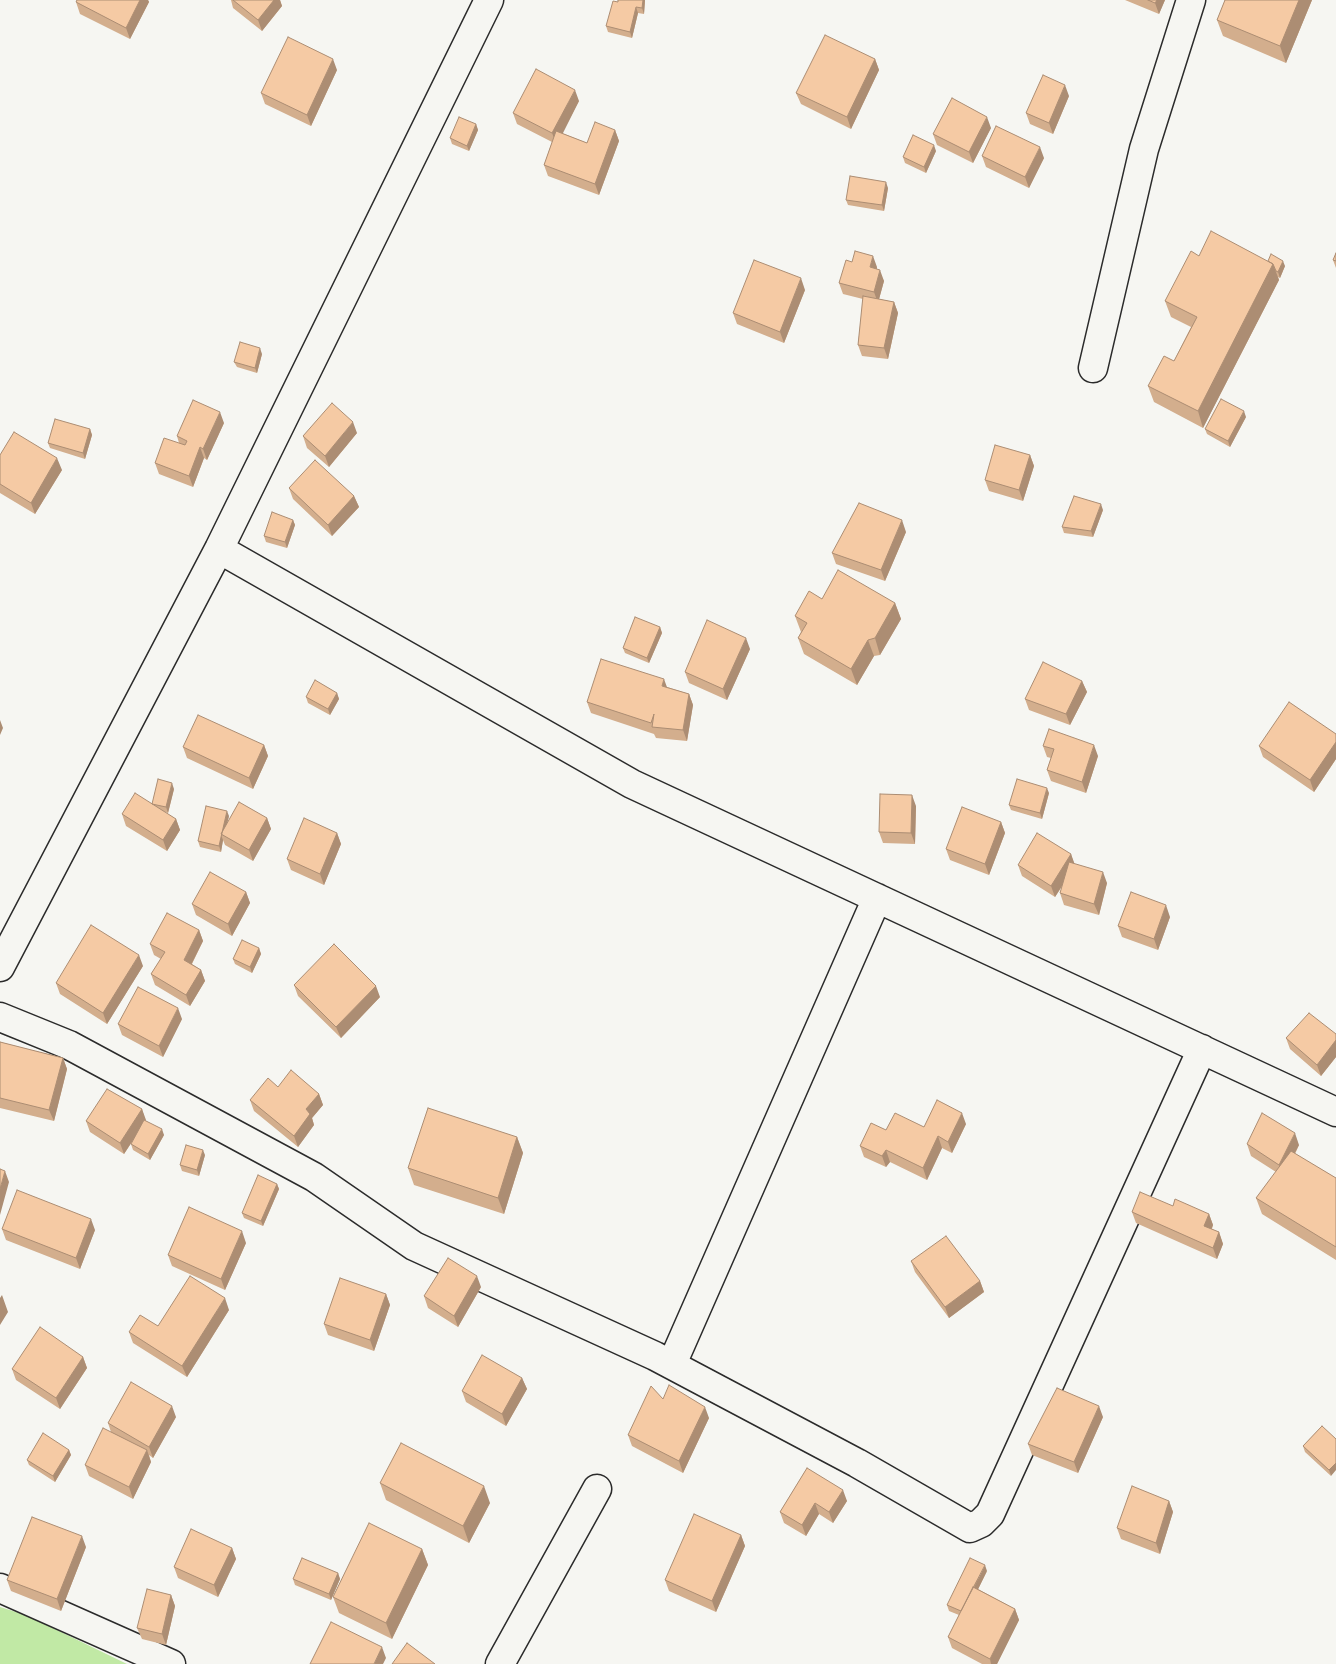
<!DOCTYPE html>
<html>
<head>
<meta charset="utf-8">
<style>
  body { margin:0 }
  canvas { display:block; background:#f6f6f2 }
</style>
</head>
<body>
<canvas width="1336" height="1664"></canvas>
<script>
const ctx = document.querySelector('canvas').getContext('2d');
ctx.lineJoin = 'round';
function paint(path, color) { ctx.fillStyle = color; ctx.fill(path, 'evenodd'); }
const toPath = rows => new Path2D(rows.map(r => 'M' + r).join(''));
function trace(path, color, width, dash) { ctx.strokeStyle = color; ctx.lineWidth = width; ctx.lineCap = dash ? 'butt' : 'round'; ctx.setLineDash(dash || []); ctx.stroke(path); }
paint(toPath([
  [0,1607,26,1615,127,1664,0,1664]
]), '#c1e9a5');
const minor = toPath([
  [1093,368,1144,149,1191,0],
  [219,549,632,784,1336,1112],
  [0,967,219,549,489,0],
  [0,1017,69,1045,314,1177,414,1246,655,1356,857,1463,970,1528,981,1523,990,1514,1202,1049],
  [672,1364,877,898],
  [0,1588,171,1664],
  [500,1664,597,1489]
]);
trace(minor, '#2b2b2b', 31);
trace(minor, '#f6f6f2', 28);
paint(toPath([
  [77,0,148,0,149,2,130,39,80,14,76,2],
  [231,0,280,0,282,6,262,31,233,8],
  [618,0,645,0,644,14,638,13,632,38,608,32,606,26,618,2],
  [1125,0,1165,0,1159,14],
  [1225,0,1312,0,1286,63,1223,36,1217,20],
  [875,59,879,70,851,129,801,104,796,93],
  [337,70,311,126,265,104,261,93],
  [1069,96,1053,134,1030,124,1026,113],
  [579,101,562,133,587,143,615,130,619,141,599,195,548,176,544,165,552,142,517,124,513,113],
  [476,124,478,130,469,151,452,144,450,138],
  [991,128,973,163,937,145,933,134],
  [936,151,926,173,905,163,903,157],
  [982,156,1044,158,1029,188,986,167],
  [888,188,884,211,848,205,846,200],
  [1336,253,1336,268,1333,260],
  [1199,256,1268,261,1285,266,1280,278,1278,277,1279,280,1203,428,1154,402,1148,386,1174,361,1191,327,1171,317,1165,301],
  [877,267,877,269,884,281,879,299,894,302,898,313,888,359,862,356,858,345,863,299,843,294,839,283],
  [805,290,784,343,737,324,733,313],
  [262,354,257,373,237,367,234,362],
  [1246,417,1230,447,1207,434,1205,429],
  [224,423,207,460,204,458,193,487,159,474,155,463,179,443,177,436],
  [90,429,92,435,85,459,50,448,48,443],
  [357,433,329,467,307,448,303,436],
  [0,455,62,470,35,514,0,493],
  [1030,455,1034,466,1023,501,989,491,985,480],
  [289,488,354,496,359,507,332,536,293,499],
  [1103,510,1093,537,1064,533,1062,527],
  [293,520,295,525,287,548,266,542,264,536],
  [906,532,885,581,836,564,832,553],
  [822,599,895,603,901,619,880,655,874,656,857,685,804,654,798,638,801,632,795,616],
  [660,627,662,633,649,663,625,653,623,648],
  [750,649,727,700,689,683,685,672],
  [1082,681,1087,692,1070,725,1029,710,1025,699],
  [667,687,689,694,693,705,687,741,656,738,654,734,591,713,587,702],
  [337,693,339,699,330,715,308,703,306,697],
  [1336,734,1336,759,1314,792,1263,757,1259,746],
  [264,745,268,756,253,789,187,758,183,747],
  [1043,746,1098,756,1086,793,1051,781,1047,770,1051,758,1047,757],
  [174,789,168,813,164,812,176,819,180,830,167,851,126,826,122,814,153,804,152,804],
  [1049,793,1042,819,1011,810,1009,805],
  [916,806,915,844,883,843,879,832],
  [229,816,227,824,267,818,271,829,253,861,225,845,223,840,221,852,200,847,198,841],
  [1001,822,1005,833,989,875,950,860,946,849],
  [337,833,341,844,324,885,291,870,287,859],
  [1071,854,1074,864,1107,883,1099,915,1064,905,1060,893,1063,885,1055,897,1022,876,1018,865],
  [246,892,250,903,232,936,196,915,192,904],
  [1170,917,1158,950,1122,937,1118,926],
  [199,930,203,941,192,964,201,970,205,981,190,1006,155,985,151,974,161,959,154,955,150,944],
  [259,948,261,954,252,973,235,964,233,959],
  [143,966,107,1024,60,994,56,983],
  [294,985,380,997,341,1038,298,996],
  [182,1019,163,1057,122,1035,118,1024],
  [1336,1034,1336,1057,1321,1076,1290,1049,1286,1038],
  [0,1042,63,1058,67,1069,54,1121,0,1108],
  [278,1087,319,1094,323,1105,312,1118,314,1125,298,1147,254,1111,250,1100],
  [142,1109,145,1120,164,1135,150,1160,133,1150,131,1144,136,1136,124,1154,90,1132,86,1121],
  [966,1124,952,1153,942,1148,927,1180,890,1162,886,1167,864,1157,860,1146,886,1130,924,1127],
  [517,1137,523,1153,504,1214,414,1185,408,1168],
  [1247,1144,1299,1145,1295,1154,1336,1178,1336,1260,1262,1214,1256,1198,1276,1172,1251,1156],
  [205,1155,199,1176,182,1171,180,1165],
  [277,1184,279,1189,263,1226,244,1218,242,1213],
  [1173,1206,1209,1214,1213,1225,1212,1229,1219,1232,1223,1244,1217,1259,1136,1223,1132,1212],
  [2,1229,95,1230,80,1269,6,1240],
  [246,1243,225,1290,172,1266,168,1255],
  [911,1261,980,1281,984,1292,949,1318,915,1272],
  [481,1287,458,1327,428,1308,424,1296],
  [386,1294,390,1305,374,1351,328,1335,324,1324],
  [229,1310,187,1377,133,1343,129,1332],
  [83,1357,87,1368,60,1409,16,1380,12,1369],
  [522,1378,527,1389,506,1426,466,1402,462,1391],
  [663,1399,709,1418,683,1473,632,1446,628,1435],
  [176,1417,153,1458,149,1455,151,1462,133,1499,89,1476,85,1465,111,1432,108,1423],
  [1103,1417,1078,1473,1032,1455,1028,1444],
  [1322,1426,1331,1476,1305,1452,1303,1446],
  [69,1450,71,1455,55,1482,29,1465,27,1460],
  [807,1468,847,1501,833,1523,819,1514,806,1536,784,1523,780,1512],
  [380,1483,490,1503,469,1543,386,1500],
  [1169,1501,1173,1512,1160,1554,1121,1539,1117,1528],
  [741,1535,745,1546,716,1612,669,1591,665,1580],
  [86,1547,61,1611,11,1591,7,1580],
  [232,1548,236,1559,218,1597,178,1578,174,1567],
  [422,1549,428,1565,392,1639,339,1613,333,1597],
  [987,1571,978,1589,1015,1609,1019,1620,997,1664,982,1664,952,1648,948,1637,959,1615,949,1611,947,1605],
  [338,1573,340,1579,331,1600,295,1585,293,1579],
  [171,1595,175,1606,166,1645,142,1639,137,1628]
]), '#d3ae8d');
paint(toPath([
  [140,0,148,0,149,2,130,39,126,28],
  [274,0,280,0,282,6,262,31,258,20],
  [643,0,645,0,644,14,642,8],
  [1157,0,1165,0,1159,14,1155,3],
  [1299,0,1312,0,1286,63,1280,46],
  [636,7,638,13,632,38,630,32],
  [333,59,337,70,311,126,307,115],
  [875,59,879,70,851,129,847,117],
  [1065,85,1069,96,1053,134,1049,123],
  [575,90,579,101,557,145,552,133],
  [987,117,991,128,973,163,969,152],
  [476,124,478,130,469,151,467,146],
  [615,130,619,141,599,195,595,184],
  [934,145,936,151,926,173,924,167],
  [1040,147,1044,158,1029,188,1025,177],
  [886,182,888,188,884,211,882,205],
  [873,256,877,267,875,278,870,267],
  [1283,261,1285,266,1280,278,1278,272],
  [1273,264,1279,280,1203,428,1198,411],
  [880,270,884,281,878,303,874,292],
  [801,278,805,290,784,343,780,332],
  [894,302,898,313,888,359,884,348],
  [260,348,262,354,257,373,255,368],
  [1244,411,1246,417,1230,447,1228,441],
  [220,412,224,423,207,460,203,449],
  [353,422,357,433,329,467,325,456],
  [90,429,92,435,85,459,83,453],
  [200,447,204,458,193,487,189,476],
  [1030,455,1034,466,1023,501,1019,490],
  [57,458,62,470,35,514,31,503],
  [354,496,359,507,332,536,328,525],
  [1101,504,1103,510,1093,537,1091,531],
  [293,520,295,525,287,548,285,542],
  [902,520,906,532,885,581,881,570],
  [895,603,901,619,880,655,875,638],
  [660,627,662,633,649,663,647,658],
  [746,638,750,649,727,700,723,689],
  [868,640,874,656,857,685,851,669],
  [664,679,668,690,662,686],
  [1082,681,1087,692,1070,725,1066,714],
  [337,693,339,699,330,715,328,709],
  [689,694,693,705,687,741,683,730],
  [0,720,3,728,0,735],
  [1336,742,1336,759,1314,792,1310,780],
  [264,745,268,756,253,789,249,778],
  [1094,745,1098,756,1086,793,1082,782],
  [172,783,174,789,168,813,166,807],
  [1047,788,1049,793,1042,819,1040,813],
  [912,795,916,806,915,844,911,833],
  [227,811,229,816,224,836,221,834],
  [267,818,271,829,253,861,249,850],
  [176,819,180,830,167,851,163,840],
  [1001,822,1005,833,989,875,985,864],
  [337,833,341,844,324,885,320,874],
  [221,835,223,840,221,852,219,846],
  [1071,854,1075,865,1055,897,1051,886],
  [1103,872,1107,883,1099,915,1094,904],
  [246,892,250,903,232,936,228,924],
  [1166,905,1170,917,1158,950,1154,939],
  [199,930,203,941,188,971,184,960],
  [259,948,261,954,252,973,250,967],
  [139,955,143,966,107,1024,103,1013],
  [201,970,205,981,190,1006,186,995],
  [376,986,380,997,341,1038,336,1027],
  [178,1008,182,1019,163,1057,159,1046],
  [1336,1040,1336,1057,1321,1076,1317,1065],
  [63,1058,67,1069,54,1121,49,1110],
  [319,1094,323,1105,312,1118,314,1125,298,1147,294,1136,306,1109],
  [142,1109,146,1120,124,1154,120,1143],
  [962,1113,966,1124,952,1153,948,1142],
  [162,1129,164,1135,150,1160,148,1154],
  [1295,1133,1299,1145,1283,1176,1279,1165],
  [938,1136,942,1148,927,1180,923,1168],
  [517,1137,523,1153,504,1214,498,1198],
  [203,1150,205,1155,199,1176,197,1170],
  [886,1150,890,1162,886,1167,882,1156],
  [5,1171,9,1182,0,1215,0,1189],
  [277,1184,279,1189,263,1226,261,1221],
  [1209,1214,1213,1225,1208,1237,1204,1226],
  [91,1219,95,1230,80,1269,76,1258],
  [242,1231,246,1243,225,1290,221,1279],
  [1219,1232,1223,1244,1217,1259,1213,1248],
  [477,1276,481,1287,458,1327,454,1316],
  [980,1281,984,1292,949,1318,945,1307],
  [386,1294,390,1305,374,1351,370,1340],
  [2,1295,8,1312,0,1325,0,1298],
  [225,1298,229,1310,187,1377,182,1366],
  [83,1357,87,1368,60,1409,56,1398],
  [522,1378,527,1389,506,1426,502,1414],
  [172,1406,176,1417,153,1458,149,1447],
  [1099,1406,1103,1417,1078,1473,1074,1462],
  [705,1407,709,1418,683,1473,679,1461],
  [69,1450,71,1455,55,1482,53,1476],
  [147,1450,151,1462,133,1499,129,1487],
  [1336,1463,1336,1470,1331,1476,1329,1470],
  [484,1486,490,1503,469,1543,463,1526],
  [843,1490,847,1501,833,1523,829,1512],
  [1169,1501,1173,1512,1160,1554,1156,1543],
  [815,1503,819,1514,806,1536,802,1525],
  [741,1535,745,1546,716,1612,712,1601],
  [82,1536,86,1547,61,1611,57,1599],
  [232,1548,236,1559,218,1597,214,1585],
  [422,1549,428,1565,392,1639,386,1623],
  [985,1565,987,1571,964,1618,962,1612],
  [338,1573,340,1579,331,1600,329,1594],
  [171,1595,175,1606,166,1645,162,1634],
  [1015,1609,1019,1620,997,1664,991,1664,990,1659],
  [382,1647,386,1658,383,1664,374,1664]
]), '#ac8d73');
const building = toPath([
  [77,0,140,0,126,28,76,2,77,0],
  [233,0,274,0,258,20,233,0],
  [618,0,643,0,642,8,636,7,630,32,606,26,613,1,618,2,618,0],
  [1148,0,1157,0,1155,3,1148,0],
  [1225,0,1299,0,1280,46,1217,20,1225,0],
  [825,35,875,59,847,117,796,93,825,35],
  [288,37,333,59,307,115,261,93,288,37],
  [536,69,575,90,552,133,513,113,536,69],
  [1043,75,1065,85,1049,123,1026,113,1043,75],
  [952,98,987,117,969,152,933,134,952,98],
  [459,117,476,124,467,146,450,138,459,117],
  [595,122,615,130,595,184,544,165,556,131,587,143,595,122],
  [996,126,1040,147,1025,177,982,156,996,126],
  [913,135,934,145,924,167,903,157,913,135],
  [850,176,886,182,882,205,846,200,850,176],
  [1211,231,1273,264,1198,411,1148,386,1164,356,1174,361,1197,317,1165,301,1191,251,1199,256,1211,231],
  [855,251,873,256,870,267,880,270,874,292,839,283,846,260,852,262,855,251],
  [1336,253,1336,261,1333,260,1336,253],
  [1271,254,1283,261,1278,272,1276,271,1273,264,1268,261,1271,254],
  [754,260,801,278,780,332,733,313,754,260],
  [863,296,894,302,884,348,858,345,863,296],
  [240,342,260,348,255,368,234,362,240,342],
  [1221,399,1244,411,1228,441,1205,429,1221,399],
  [193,400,220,412,203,449,200,447,189,476,155,463,164,438,185,445,187,441,177,436,193,400],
  [332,403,353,422,325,456,303,436,332,403],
  [55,419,90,429,83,453,48,443,55,419],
  [14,432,57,458,31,503,0,484,0,455,14,432],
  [995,445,1030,455,1019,490,985,480,995,445],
  [315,460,354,496,328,525,289,488,315,460],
  [1074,496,1101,504,1091,531,1062,527,1074,496],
  [859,503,902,520,881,570,832,553,859,503],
  [272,512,293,520,285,542,264,536,272,512],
  [838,570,895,603,875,638,868,640,851,669,798,638,807,623,795,616,809,591,822,599,838,570],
  [635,617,660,627,647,658,623,648,635,617],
  [707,620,746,638,723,689,685,672,707,620],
  [601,659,664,679,662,686,689,694,683,730,652,727,654,714,651,723,587,702,601,659],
  [1043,662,1082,681,1066,714,1025,699,1043,662],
  [315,680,337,693,328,709,306,697,315,680],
  [1289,702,1336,734,1336,742,1310,780,1259,746,1289,702],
  [198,715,264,745,249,778,183,747,198,715],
  [1049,729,1094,745,1082,782,1047,770,1054,749,1043,746,1049,729],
  [158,779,172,783,166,807,152,804,158,779],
  [1017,779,1047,788,1040,813,1009,805,1017,779],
  [135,793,176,819,163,840,122,814,135,793],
  [880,794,912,795,911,833,879,832,880,794],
  [239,802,267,818,249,850,221,834,239,802],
  [206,806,227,811,219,846,198,841,206,806],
  [962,807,1001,822,985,864,946,849,962,807],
  [304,818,337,833,320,874,287,859,304,818],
  [1037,833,1071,854,1051,886,1018,865,1037,833],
  [1069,862,1103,872,1094,904,1060,893,1069,862],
  [210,872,246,892,228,924,192,904,210,872],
  [1131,892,1166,905,1154,939,1118,926,1131,892],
  [167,913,199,930,184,960,201,970,186,995,151,974,165,952,150,944,167,913],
  [91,925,139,955,103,1013,56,983,91,925],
  [242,940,259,948,250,967,233,959,242,940],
  [334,944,376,986,336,1027,294,985,334,944],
  [138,987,178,1008,159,1046,118,1024,138,987],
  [1309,1013,1336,1034,1336,1040,1317,1065,1286,1038,1309,1013],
  [0,1042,63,1058,49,1110,0,1098,0,1042],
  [291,1070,319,1094,306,1109,310,1114,294,1136,250,1100,268,1078,278,1087,291,1070],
  [107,1089,142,1109,120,1143,86,1121,107,1089],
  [937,1100,962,1113,948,1142,938,1136,923,1168,886,1150,882,1156,860,1146,871,1123,886,1130,895,1113,924,1127,937,1100],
  [428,1108,517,1137,498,1198,408,1168,428,1108],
  [1262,1113,1295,1133,1279,1165,1247,1144,1262,1113],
  [144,1120,162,1129,148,1154,131,1144,144,1120],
  [186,1145,203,1150,197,1170,180,1165,186,1145],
  [1291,1151,1336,1178,1336,1247,1256,1198,1291,1151],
  [0,1169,5,1171,0,1189,0,1169],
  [258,1175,277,1184,261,1221,242,1213,258,1175],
  [17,1190,91,1219,76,1258,2,1229,17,1190],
  [1140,1192,1173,1206,1175,1199,1209,1214,1204,1226,1219,1232,1213,1248,1132,1212,1140,1192],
  [189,1207,242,1231,221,1279,168,1255,189,1207],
  [946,1236,980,1281,945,1307,911,1261,946,1236],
  [448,1258,477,1276,454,1316,424,1296,448,1258],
  [190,1276,225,1298,182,1366,129,1332,140,1315,158,1326,190,1276],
  [340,1278,386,1294,370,1340,324,1324,340,1278],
  [40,1327,83,1357,56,1398,12,1369,40,1327],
  [482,1355,522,1378,502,1414,462,1391,482,1355],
  [131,1382,172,1406,149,1447,108,1423,131,1382],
  [669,1385,705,1407,679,1461,628,1435,651,1386,663,1399,669,1385],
  [1057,1388,1099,1406,1074,1462,1028,1444,1057,1388],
  [1322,1426,1336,1439,1336,1463,1329,1470,1303,1446,1322,1426],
  [103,1428,147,1450,129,1487,85,1465,103,1428],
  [43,1433,69,1450,53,1476,27,1460,43,1433],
  [401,1443,484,1486,463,1526,380,1483,401,1443],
  [807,1468,843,1490,829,1512,815,1503,802,1525,780,1512,807,1468],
  [1132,1486,1169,1501,1156,1543,1117,1528,1132,1486],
  [694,1514,741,1535,712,1601,665,1580,694,1514],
  [32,1517,82,1536,57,1599,7,1580,32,1517],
  [369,1523,422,1549,386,1623,333,1597,369,1523],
  [191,1529,232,1548,214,1585,174,1567,191,1529],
  [302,1558,338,1573,329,1594,293,1579,302,1558],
  [970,1558,985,1565,961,1611,947,1605,970,1558],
  [973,1587,1015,1609,990,1659,948,1637,973,1587],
  [147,1589,171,1595,162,1634,137,1628,147,1589],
  [331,1622,382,1647,374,1664,310,1664,331,1622],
  [407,1643,435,1664,392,1664,407,1643]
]);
paint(building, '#f5caa4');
trace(building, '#ac8d73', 1);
</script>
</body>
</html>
